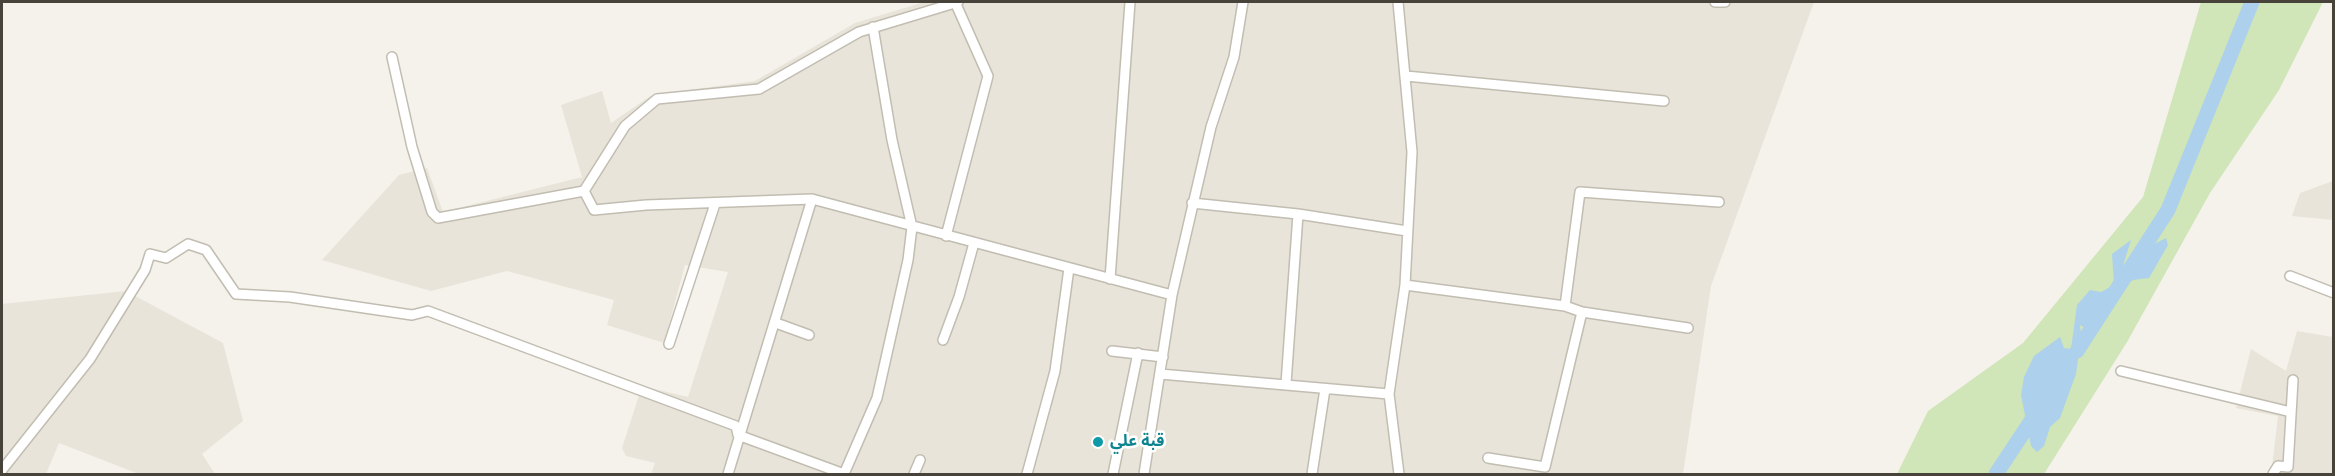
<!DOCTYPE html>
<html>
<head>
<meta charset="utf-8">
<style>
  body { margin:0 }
  #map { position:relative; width:2335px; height:476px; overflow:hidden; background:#f4f2eb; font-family:"Space Grotesk",sans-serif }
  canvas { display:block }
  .frame { position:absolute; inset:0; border:3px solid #48433a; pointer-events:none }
</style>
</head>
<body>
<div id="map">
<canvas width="2335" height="476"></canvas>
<div class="frame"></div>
</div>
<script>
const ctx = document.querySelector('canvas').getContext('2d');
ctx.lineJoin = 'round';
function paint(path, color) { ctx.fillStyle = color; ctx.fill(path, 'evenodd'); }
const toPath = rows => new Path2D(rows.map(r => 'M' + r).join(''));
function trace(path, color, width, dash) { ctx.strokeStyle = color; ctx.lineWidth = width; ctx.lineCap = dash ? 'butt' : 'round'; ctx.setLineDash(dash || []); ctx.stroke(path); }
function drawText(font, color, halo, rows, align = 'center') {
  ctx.font = font + ' "Space Grotesk","Noto Sans Arabic",sans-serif'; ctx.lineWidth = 5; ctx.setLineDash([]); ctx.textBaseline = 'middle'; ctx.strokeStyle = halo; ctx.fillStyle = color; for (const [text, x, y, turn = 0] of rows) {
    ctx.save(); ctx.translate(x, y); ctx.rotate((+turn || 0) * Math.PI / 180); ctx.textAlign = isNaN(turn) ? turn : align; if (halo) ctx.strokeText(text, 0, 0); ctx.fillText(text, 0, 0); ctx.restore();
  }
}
paint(toPath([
  [924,2,1814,2,1711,286,1683,474,651,474,655,463,626,456,622,448,642,386,688,397,728,272,685,265,664,343,607,325,614,300,507,271,431,291,322,260,399,175,427,168,443,212,582,177,561,105,602,91,611,123,652,95,755,81,855,23],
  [2333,181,2333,220,2292,216,2300,193],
  [126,291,223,343,243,421,202,454,215,474,139,474,59,443,46,474,2,473,2,304],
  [2297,331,2333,337,2333,474,2267,474,2272,467,2278,416,2236,408,2251,349,2286,371]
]), '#e8e4da');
paint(toPath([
  [2201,2,2323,2,2279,90,2210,193,2127,342,2044,474,1897,474,1928,411,2023,343,2143,197]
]), '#d0e5b8');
paint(toPath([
  [2166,238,2168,245,2149,278,2133,280,2104,301,2099,324,2091,331,2080,325,2081,333,2088,336,2079,352,2076,374,2060,418,2050,427,2044,446,2037,452,2031,446,2021,395,2024,377,2034,356,2060,337,2064,348,2071,349,2077,305,2090,290,2101,292,2114,285,2112,254,2131,240,2122,269,2127,269,2136,262,2139,252]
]), '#add1ec');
trace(toPath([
  [2077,351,2168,210,2252,2],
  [1996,474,2039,409]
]), '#add1ec', 15);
const street = toPath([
  [1398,2,1412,152,1405,285,1389,394,1399,474],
  [1715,2,1725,2],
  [392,57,412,147,432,212,438,218,584,191,625,126,657,99,759,89,859,32,958,2],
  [1406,76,1664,101],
  [584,191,594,210,646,205,812,199,1172,295],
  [1192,203,1298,214,1407,231],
  [946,236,988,76,955,2],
  [2290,276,2334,293],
  [1110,279,1130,2],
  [1405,285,1565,306,1582,312,1688,328],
  [1565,306,1580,192,1719,202],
  [776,323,809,335],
  [943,340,959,297,974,243],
  [669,344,715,204],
  [1112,351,1163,357],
  [2121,371,2291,412],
  [1160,374,1389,394],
  [1286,384,1298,214],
  [1488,458,1545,467,1582,312],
  [2,470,90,359,145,270,150,254,166,258,188,244,206,250,236,294,290,297,412,315,428,311,736,426,738,435,844,474],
  [728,474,812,199],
  [844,474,877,398,908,260,912,227,892,140,873,27],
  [914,474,920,460],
  [1027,474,1055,371,1069,268],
  [1113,474,1138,353],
  [1144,474,1172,295,1211,127,1234,57,1243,2],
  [1312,474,1325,389],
  [2273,474,2278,466,2288,467,2293,380]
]);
trace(street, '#c2bdb1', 12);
trace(street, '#fff', 9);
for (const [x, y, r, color] of [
  [1098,442,6,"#0f9aa8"]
]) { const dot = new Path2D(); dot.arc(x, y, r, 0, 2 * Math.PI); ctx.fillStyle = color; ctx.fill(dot); trace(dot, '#fff', 2); }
drawText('bold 16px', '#0d838f', '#fff', [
  ["قبة علي",1110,442]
], 'left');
</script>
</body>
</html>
